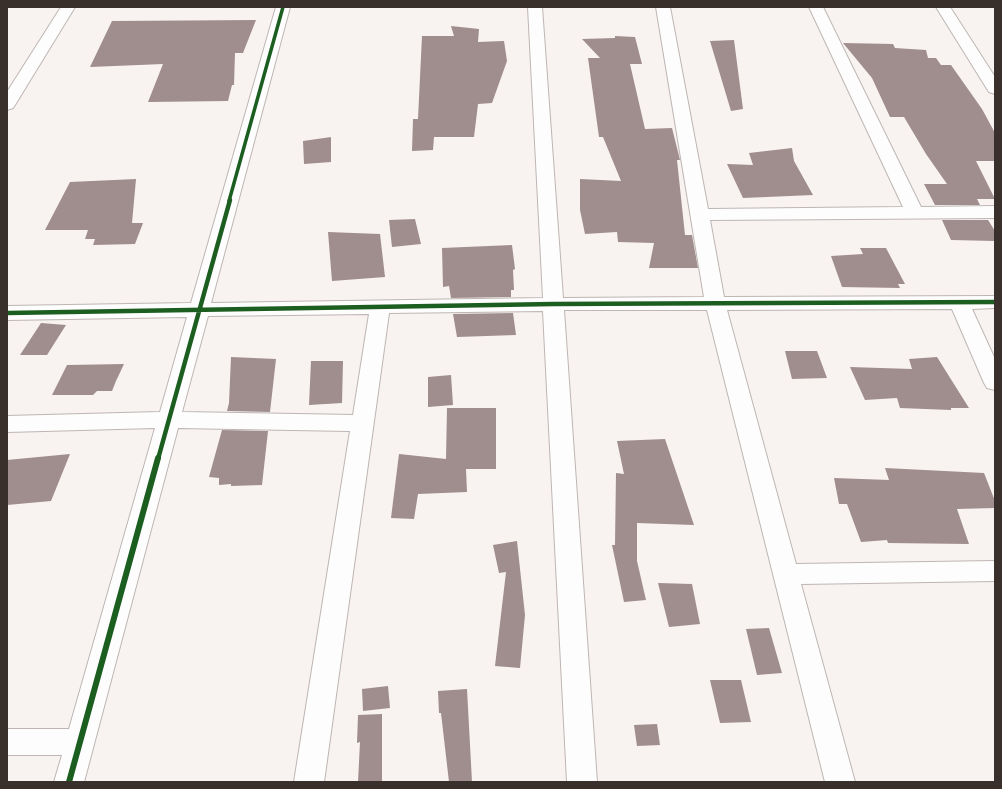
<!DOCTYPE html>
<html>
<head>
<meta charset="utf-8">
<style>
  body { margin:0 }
  #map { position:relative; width:1002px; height:789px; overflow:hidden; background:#f8f3f0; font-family:"IBM Plex Sans",sans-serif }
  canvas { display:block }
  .frame { position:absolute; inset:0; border:8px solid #392f2b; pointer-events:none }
</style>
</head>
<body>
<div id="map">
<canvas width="1002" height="789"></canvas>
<div class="frame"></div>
</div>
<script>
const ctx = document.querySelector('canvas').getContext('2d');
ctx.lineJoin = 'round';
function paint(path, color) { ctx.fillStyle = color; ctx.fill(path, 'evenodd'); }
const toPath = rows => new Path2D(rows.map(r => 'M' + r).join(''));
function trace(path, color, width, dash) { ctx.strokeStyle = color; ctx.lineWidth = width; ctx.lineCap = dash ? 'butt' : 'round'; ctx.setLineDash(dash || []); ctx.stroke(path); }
paint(toPath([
  [256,20,243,53,235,53,234,85,232,85,228,101,148,102,163,64,90,67,112,21],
  [451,26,479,29,478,42,504,41,507,61,492,103,478,104,474,137,434,137,433,150,412,151,413,119,418,119,422,36,454,36],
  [615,36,635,37,642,64,630,64,645,129,672,128,680,160,677,160,685,235,692,235,698,268,649,268,654,243,618,242,617,232,585,234,580,210,580,179,621,181,603,137,599,137,588,58,600,58,582,39,615,38],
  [734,40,743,109,731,111,710,41],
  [843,43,893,44,895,48,926,50,928,58,936,58,941,65,951,65,982,109,995,133,995,161,976,161,995,199,977,199,980,205,935,205,924,184,947,184,926,154,904,117,890,117,872,78],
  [331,137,331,162,304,164,303,141],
  [792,148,794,161,813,195,743,198,727,164,753,165,749,153],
  [136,179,132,223,143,223,135,244,93,245,95,239,85,239,88,230,45,230,70,182],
  [415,219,421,244,392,247,389,220],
  [942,220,988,220,995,231,995,241,951,240],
  [328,232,380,234,385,277,332,281],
  [512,245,515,269,513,270,514,290,511,290,511,297,451,298,449,286,443,287,442,248],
  [860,248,886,248,905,284,898,284,900,288,842,287,831,256,863,254],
  [513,313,516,335,457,337,453,314],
  [41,323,66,325,47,355,20,355],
  [785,351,817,351,827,378,792,379],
  [231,357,276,359,270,412,227,411,229,403],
  [937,357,969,408,951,408,951,410,900,408,897,398,865,400,850,367,912,369,909,359],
  [311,361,343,361,342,403,309,405],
  [124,364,116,381,112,391,97,391,93,395,52,395,67,365],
  [451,375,453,405,428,407,428,377],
  [447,408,496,408,496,469,466,469,467,492,418,494,414,519,391,518,399,454,446,459],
  [222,430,268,431,262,485,231,486,231,484,219,485,219,478,209,477],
  [665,439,694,525,637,523,637,561,646,600,624,602,612,545,615,545,616,473,624,474,617,441],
  [70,454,51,501,7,505,7,460],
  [885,468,984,473,995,501,995,508,957,509,969,544,888,543,887,540,861,542,847,504,839,504,834,478,889,480],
  [517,541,525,615,520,668,495,666,506,572,499,573,493,545],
  [658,583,692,584,700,624,669,627],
  [769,628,782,673,757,675,746,629],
  [710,680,741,680,751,722,720,723],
  [388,686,390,708,363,711,362,689],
  [467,689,472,782,449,782,441,713,439,713,438,691],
  [382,714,382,782,358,782,360,742,357,743,358,715],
  [657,724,660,745,637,746,634,725]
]), '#a08d8e');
const street = toPath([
  [276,7,290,7,211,303,543,298,528,7,542,7,563,298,704,297,656,7,670,7,708,209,903,207,809,7,823,7,921,207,995,206,995,218,710,220,724,297,995,296,995,308,972,309,995,359,995,390,987,388,984,383,952,309,727,310,796,564,995,561,995,581,801,584,855,782,825,782,707,310,564,310,597,782,567,782,543,311,389,313,324,782,294,782,350,431,178,428,84,782,54,782,62,755,7,755,7,729,69,729,155,428,7,432,7,416,160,412,187,317,7,320,7,306,191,303,276,7],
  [369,314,353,415,182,412,208,316,369,314],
  [936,7,950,7,995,77,995,94,989,92,987,89,936,7]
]);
const secondary = toPath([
  [61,7,75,7,15,105,13,108,7,110,7,92,61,7]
]);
trace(street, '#bdb6b3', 2);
trace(secondary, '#bdb6b3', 2);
paint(street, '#fefdfd');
paint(secondary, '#fefdfd');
trace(toPath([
  [229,201,283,7]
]), '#1b5e20', 3.5);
trace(toPath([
  [7,313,554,304,995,302],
  [158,459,230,200]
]), '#1b5e20', 4.5);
trace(toPath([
  [69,782,158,458]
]), '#1b5e20', 6);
</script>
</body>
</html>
